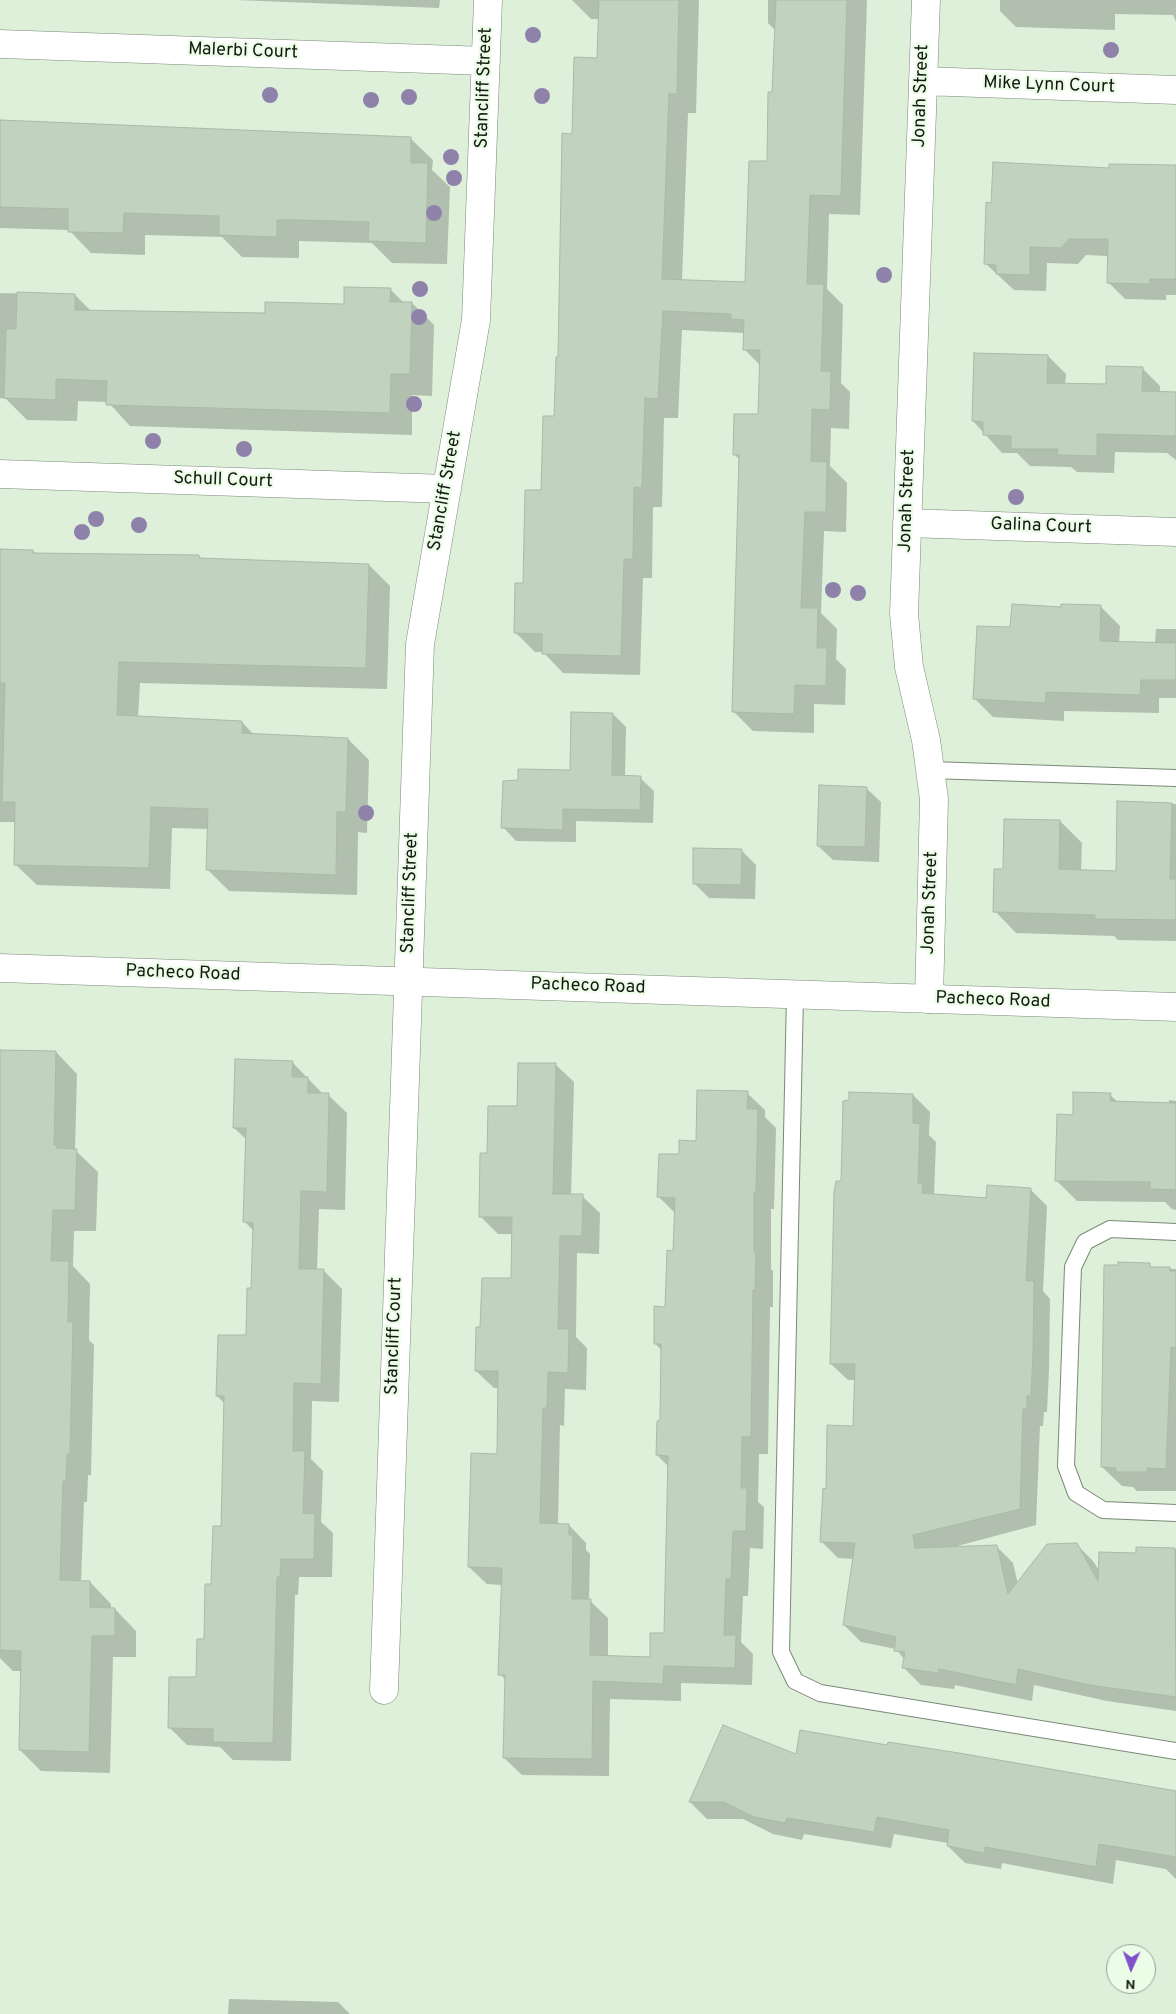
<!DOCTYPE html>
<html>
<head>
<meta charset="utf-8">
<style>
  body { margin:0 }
  #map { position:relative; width:1176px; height:2014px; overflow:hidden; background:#deefda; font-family:Overpass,sans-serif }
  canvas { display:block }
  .north { position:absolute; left:1106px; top:1944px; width:50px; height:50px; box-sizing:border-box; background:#ebfce7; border:1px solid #95a292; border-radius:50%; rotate:182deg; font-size:14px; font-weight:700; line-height:20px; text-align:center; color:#141a12 }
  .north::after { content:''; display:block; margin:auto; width:18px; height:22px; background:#8051ca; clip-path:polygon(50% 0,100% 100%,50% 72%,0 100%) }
</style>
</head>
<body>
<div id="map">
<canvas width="1176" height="2014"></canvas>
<div class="north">N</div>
</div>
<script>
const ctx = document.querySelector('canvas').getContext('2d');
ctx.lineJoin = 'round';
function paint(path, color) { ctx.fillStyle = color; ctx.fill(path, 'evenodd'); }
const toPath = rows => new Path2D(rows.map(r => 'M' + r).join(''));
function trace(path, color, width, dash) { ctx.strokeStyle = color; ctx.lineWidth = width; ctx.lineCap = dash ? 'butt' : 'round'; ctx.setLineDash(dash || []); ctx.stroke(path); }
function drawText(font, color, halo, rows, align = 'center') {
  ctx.font = font + ' Overpass,sans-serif'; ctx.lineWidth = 4.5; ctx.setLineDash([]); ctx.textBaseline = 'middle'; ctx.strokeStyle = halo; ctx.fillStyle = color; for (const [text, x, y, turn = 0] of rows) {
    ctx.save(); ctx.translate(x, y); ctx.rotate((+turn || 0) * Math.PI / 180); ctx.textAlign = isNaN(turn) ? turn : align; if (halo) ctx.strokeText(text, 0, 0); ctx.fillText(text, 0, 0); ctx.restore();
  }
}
paint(toPath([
  [235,0,440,0,439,8],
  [572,0,699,0,696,113,688,113,682,281,746,284,768,163,774,93,776,31,768,23,768,0,867,0,860,215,829,214,827,289,843,305,841,383,850,392,849,429,831,428,830,466,847,483,846,532,824,531,821,613,837,629,836,659,846,669,845,705,814,704,814,733,753,731,733,711,740,460,735,455,759,415,761,366,744,349,745,333,682,330,678,418,664,418,662,507,653,507,652,578,643,578,640,675,563,673,543,652,535,652,515,632,555,418,573,135,599,59,600,19,591,19],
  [1000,0,1176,0,1176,22,1173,15,1115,14,1115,30,1016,27,1000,11],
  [0,122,410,138,433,160,432,170,450,187,447,264,392,263,372,243,299,241,299,258,242,257,222,237,145,235,145,255,91,253,69,230,0,228],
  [1176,166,1176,295,1166,295,1166,300,1125,299,1108,282,1108,256,1086,255,1078,264,1047,263,1046,291,1014,290,986,264,992,204,1110,169],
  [390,289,404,303,412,303,434,325,432,396,412,395,412,435,130,426,108,402,78,401,77,421,27,420,6,399,0,398,0,293,75,295,91,311,266,315,345,305],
  [1048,356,1066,374,1065,384,1107,385,1142,368,1160,386,1160,392,1176,393,1176,460,1167,453,1115,452,1114,473,1077,472,1071,467,1030,466,1017,453,1002,453,973,421],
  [0,551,33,551,36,554,199,556,202,559,369,565,390,586,387,689,140,683,138,718,242,722,254,735,348,739,369,760,367,833,358,832,357,895,229,891,208,870,209,829,172,828,170,889,37,885,15,864,16,822,0,822],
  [1101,607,1120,626,1119,643,1155,643,1156,629,1176,629,1176,698,1159,698,1159,713,1064,711,1064,721,993,717,974,698,1011,629,1062,608],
  [613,714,626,727,625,777,640,778,654,791,653,823,576,821,576,842,516,841,503,827,519,782,571,771],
  [866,788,881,802,879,862,833,860,818,846],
  [1118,803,1176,804,1176,941,1118,940,1114,936,1016,933,995,911,1004,870,1060,821,1082,843,1081,871,1117,872],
  [741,850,756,865,755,899,709,898,694,883],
  [56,1052,77,1074,75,1150,98,1172,96,1231,74,1231,73,1266,90,1284,89,1340,94,1345,91,1475,88,1475,87,1502,84,1502,81,1582,90,1582,111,1604,111,1609,115,1609,136,1631,136,1657,113,1657,110,1773,41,1771,20,1750,22,1671,13,1671,0,1658,0,1093],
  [292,1062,324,1095,328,1095,347,1113,345,1210,319,1209,317,1270,324,1271,342,1289,339,1402,312,1401,311,1459,323,1471,321,1522,333,1533,332,1577,299,1577,298,1595,295,1595,291,1761,233,1760,220,1747,187,1745,169,1727,197,1679,205,1641,223,1527,225,1404,217,1396,247,1337,252,1289,254,1231,245,1222,247,1140,234,1128],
  [556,1065,574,1082,571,1196,582,1196,600,1213,599,1254,577,1253,576,1337,587,1348,586,1390,565,1389,564,1426,560,1425,558,1525,569,1525,586,1543,586,1550,590,1554,589,1600,608,1618,608,1657,651,1658,665,1634,669,1467,657,1455,661,1421,662,1351,655,1343,666,1308,675,1252,676,1214,659,1197,680,1155,697,1142,747,1093,765,1110,765,1117,776,1128,774,1209,771,1209,771,1269,773,1271,773,1307,770,1307,768,1454,759,1454,758,1502,764,1507,763,1549,750,1548,748,1596,743,1596,741,1642,753,1654,752,1685,681,1683,681,1701,610,1699,609,1776,522,1775,504,1758,506,1680,500,1674,502,1585,487,1584,469,1567,498,1455,499,1388,494,1388,476,1371,482,1328,512,1279,513,1234,498,1234,480,1216,489,1154,518,1107],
  [913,1095,930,1112,929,1135,936,1142,934,1195,987,1199,1030,1189,1047,1206,1043,1291,1050,1299,1049,1370,1047,1412,1044,1412,1043,1426,1040,1426,1036,1525,950,1548,996,1546,1013,1563,1018,1584,1076,1544,1093,1561,1100,1572,1137,1554,1137,1548,1176,1549,1176,1711,1107,1701,1034,1685,1032,1701,955,1685,954,1689,921,1685,904,1668,905,1660,896,1649,861,1642,844,1625,854,1559,838,1558,822,1542,828,1490,854,1427,856,1380,848,1380,831,1364,842,1182],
  [1110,1095,1118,1102,1169,1104,1169,1100,1176,1101,1176,1210,1172,1209,1165,1202,1077,1201,1056,1180,1074,1116],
  [1149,1265,1153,1268,1176,1269,1176,1491,1137,1491,1133,1487,1122,1486,1102,1467],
  [797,1756,1176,1794,1176,1879,1166,1869,1116,1860,1113,1884,1002,1863,1001,1869,965,1863,948,1846,948,1843,894,1834,891,1848,804,1834,802,1840,773,1834,743,1819,707,1819,690,1802],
  [229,1999,338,2002,350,2014,228,2014]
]), '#0003');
const building = toPath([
  [599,0,679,0,677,94,669,94,662,279,745,282,749,161,767,161,768,92,772,92,776,0,847,0,841,196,810,195,807,284,824,284,821,371,831,371,830,410,812,409,811,461,827,462,826,512,805,512,801,608,818,608,817,648,827,648,826,686,795,685,794,714,732,712,739,455,733,455,734,414,758,414,760,350,743,350,744,320,731,319,731,314,663,311,658,399,645,398,642,488,634,487,633,559,624,559,621,656,542,654,542,634,514,633,515,583,523,583,525,490,541,490,543,416,554,416,556,357,558,357,562,133,572,134,574,57,597,58,599,0],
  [0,120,411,137,411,163,428,163,426,243,368,241,369,222,298,220,277,220,277,237,219,235,219,216,124,213,123,233,68,232,68,209,0,207,0,120],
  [993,162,1109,168,1109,164,1176,165,1176,279,1150,279,1150,284,1107,283,1108,239,1069,239,1061,248,1030,247,1030,275,996,274,996,265,984,264,986,202,991,203,993,162],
  [344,287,391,288,390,302,412,302,410,374,391,374,390,413,106,405,107,381,56,379,56,400,4,398,6,329,16,329,17,292,75,294,75,310,265,313,265,302,344,304,344,287],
  [974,353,1048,355,1047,383,1106,384,1106,366,1143,367,1142,391,1176,392,1176,436,1097,434,1097,456,1057,455,1058,449,1011,449,1011,436,983,435,983,422,972,421,974,353],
  [0,549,33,550,33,553,199,555,199,558,369,564,366,668,119,662,117,715,242,721,242,733,348,738,346,812,337,812,336,875,206,870,208,809,151,807,149,868,14,865,15,802,2,802,5,683,0,683,0,549],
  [1012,604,1061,607,1061,604,1101,605,1100,641,1176,643,1176,680,1141,680,1140,695,1046,692,1045,703,973,699,977,626,1010,627,1012,604],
  [571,712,613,713,612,775,641,776,640,810,563,809,563,830,501,828,503,781,518,780,518,769,570,770,571,712],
  [819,785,867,787,865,847,817,846,819,785],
  [1117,801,1172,803,1170,879,1176,879,1176,920,1095,919,1095,915,993,912,994,869,1003,869,1004,819,1060,820,1059,869,1116,871,1117,801],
  [693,848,742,849,741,885,693,884,693,848],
  [0,1050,56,1051,54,1145,57,1145,56,1148,77,1149,75,1210,53,1210,51,1261,69,1261,68,1322,73,1322,70,1454,67,1454,66,1481,63,1481,60,1580,90,1581,90,1607,115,1608,115,1636,92,1636,89,1752,19,1750,21,1651,0,1650,0,1050],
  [235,1059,293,1061,292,1077,308,1077,308,1093,329,1093,327,1192,301,1191,299,1269,324,1269,321,1384,294,1383,293,1451,305,1451,303,1513,315,1514,314,1559,281,1559,280,1577,277,1577,273,1743,213,1742,213,1729,168,1728,169,1677,196,1677,197,1639,204,1639,205,1584,211,1584,213,1526,221,1526,224,1396,216,1396,218,1335,246,1335,247,1288,251,1288,253,1223,243,1222,246,1128,233,1128,235,1059],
  [518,1063,556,1063,553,1194,583,1194,582,1236,560,1236,558,1329,569,1329,568,1373,548,1372,547,1408,543,1408,540,1523,569,1524,569,1535,573,1535,572,1599,591,1599,590,1655,650,1657,650,1633,664,1633,668,1456,656,1455,657,1421,660,1420,661,1344,654,1344,654,1306,665,1307,667,1250,673,1251,675,1198,657,1197,659,1154,679,1154,679,1140,696,1141,697,1090,748,1091,747,1109,758,1109,756,1192,754,1192,754,1252,756,1252,755,1290,753,1290,751,1437,742,1437,741,1488,747,1488,746,1531,733,1531,731,1579,726,1579,724,1635,736,1635,735,1668,664,1666,663,1684,593,1681,592,1759,503,1758,505,1675,498,1675,502,1568,468,1567,471,1453,497,1454,498,1371,475,1371,476,1327,480,1327,482,1278,511,1278,512,1217,479,1217,480,1153,487,1153,488,1106,517,1106,518,1063],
  [849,1092,913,1094,913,1123,920,1124,918,1183,923,1183,922,1193,986,1198,987,1185,1031,1188,1026,1281,1034,1281,1033,1353,1031,1396,1027,1396,1027,1409,1023,1409,1020,1509,913,1535,915,1548,997,1545,1008,1594,1047,1544,1077,1543,1098,1581,1099,1552,1136,1553,1136,1547,1175,1548,1176,1697,1089,1685,1018,1669,1016,1685,939,1669,938,1673,902,1668,905,1652,894,1651,896,1637,843,1625,855,1543,820,1542,823,1488,826,1489,827,1425,853,1426,855,1364,830,1364,834,1192,836,1181,841,1181,843,1101,849,1100,849,1092],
  [1073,1092,1111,1093,1110,1101,1176,1103,1176,1190,1150,1189,1150,1182,1055,1181,1057,1114,1073,1115,1073,1092],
  [1118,1262,1150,1263,1150,1267,1170,1267,1170,1271,1176,1271,1176,1348,1171,1347,1166,1469,1147,1468,1147,1472,1116,1472,1116,1468,1101,1467,1104,1265,1118,1265,1118,1262],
  [723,1725,796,1754,800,1730,887,1745,888,1742,959,1753,1176,1791,1176,1857,1099,1844,1096,1867,985,1847,984,1853,947,1846,949,1830,877,1817,874,1832,787,1818,785,1823,754,1817,724,1802,689,1802,723,1725]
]);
paint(building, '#c1d2be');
trace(building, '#a9baa6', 1);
const lane = toPath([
  [930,770,1176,778],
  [795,994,781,1652,795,1681,820,1693,1176,1751],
  [1176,1232,1110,1229,1085,1242,1073,1267,1066,1466,1076,1493,1103,1510,1176,1513]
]);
const street = toPath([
  [926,0,904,614,909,667,926,740,934,799,929,999],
  [0,44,486,61],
  [923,81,1176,90],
  [0,474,447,489],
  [907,523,1176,532],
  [384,1690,420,644,476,320,488,0]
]);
const secondary = toPath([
  [0,968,1176,1007]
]);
trace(lane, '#7a8a77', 18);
trace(street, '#7a8a77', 29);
trace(secondary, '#7a8a77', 29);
trace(lane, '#fff', 16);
trace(street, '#fff', 28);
trace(secondary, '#fff', 28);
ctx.fillStyle = '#8e82aa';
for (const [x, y] of [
  [533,35],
  [1111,50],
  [270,95],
  [542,96],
  [409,97],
  [371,100],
  [451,157],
  [454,178],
  [434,213],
  [884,275],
  [420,289],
  [419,317],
  [414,404],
  [153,441],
  [244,449],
  [1016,497],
  [96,519],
  [139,525],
  [82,532],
  [833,590],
  [858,593],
  [366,813]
]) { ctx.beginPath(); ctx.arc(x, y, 8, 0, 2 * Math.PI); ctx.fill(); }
drawText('18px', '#141a12', '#ebfce7', [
  ["Malerbi Court",243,52,2],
  ["Mike Lynn Court",1049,86,2],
  ["Stancliff Street",485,88,-88],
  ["Jonah Street",922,96,-88],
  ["Schull Court",223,481,2],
  ["Stancliff Street",446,491,-80],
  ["Jonah Street",908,501,-88],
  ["Galina Court",1041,527,2],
  ["Stancliff Street",411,893,-88],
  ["Jonah Street",931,903,-88],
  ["Pacheco Road",183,974,2],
  ["Pacheco Road",588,987,2],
  ["Pacheco Road",993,1001,2],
  ["Stancliff Court",395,1336,-88]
]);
</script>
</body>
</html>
